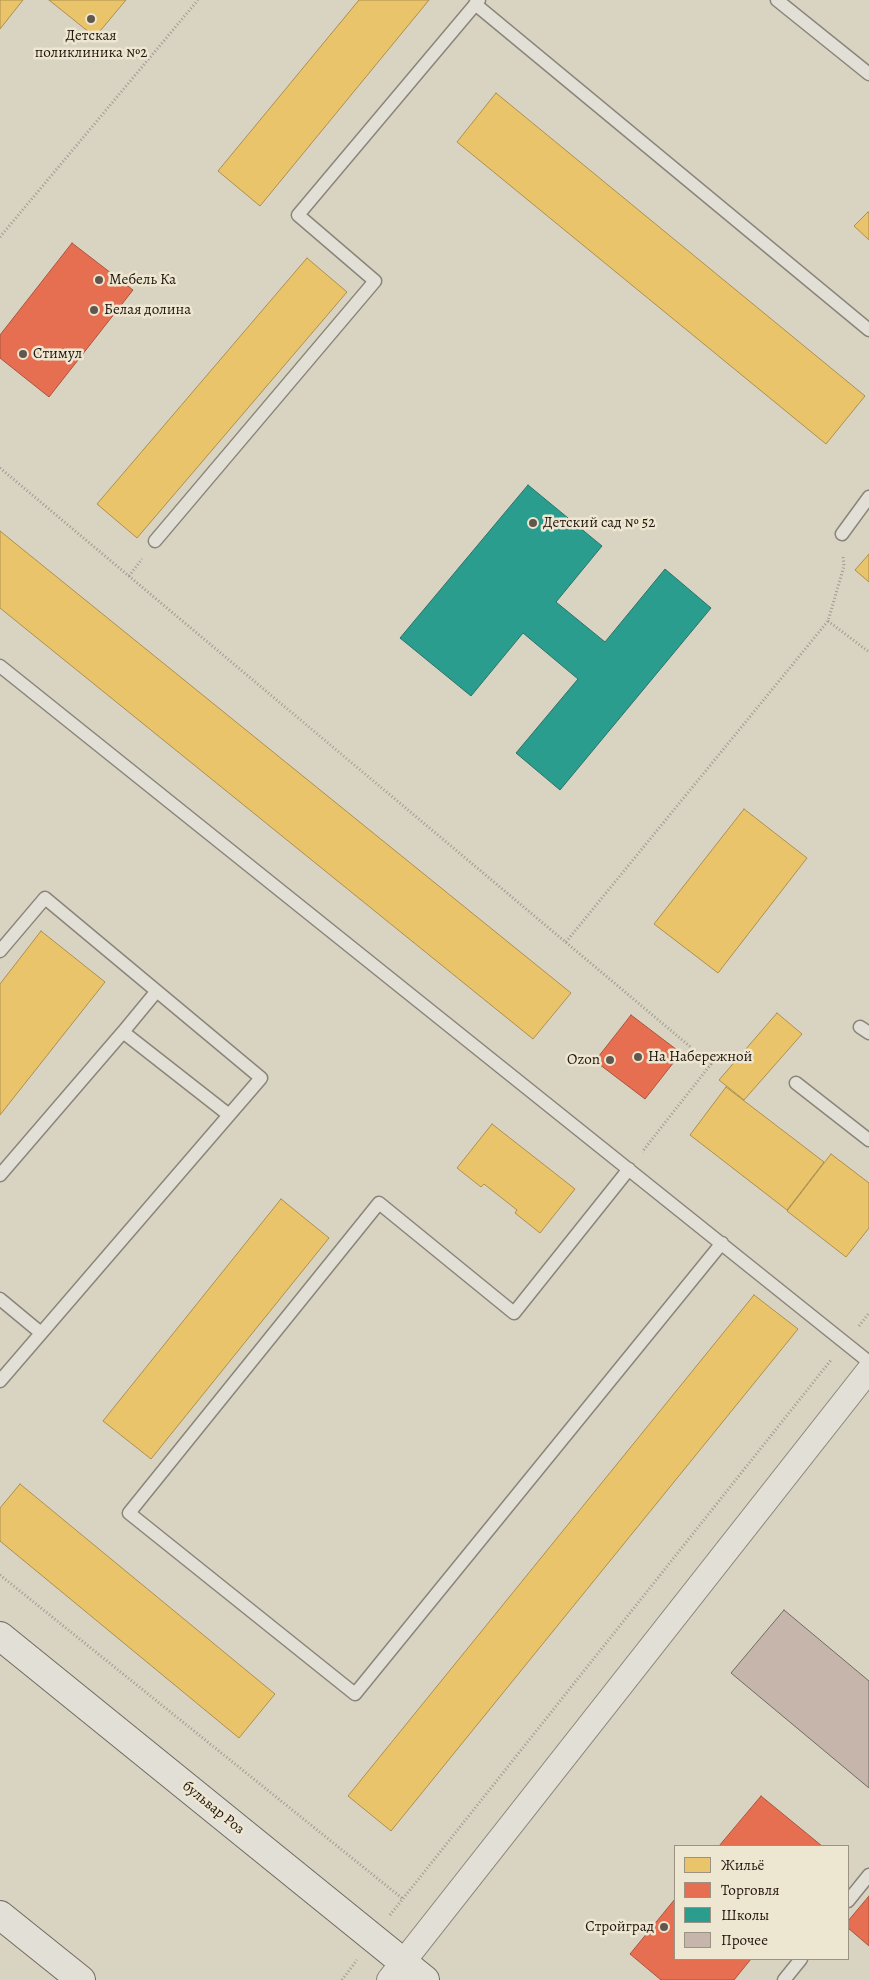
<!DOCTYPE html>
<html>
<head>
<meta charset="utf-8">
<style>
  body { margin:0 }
  #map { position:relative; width:869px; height:1980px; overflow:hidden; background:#d9d3c2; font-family:Alegreya,serif }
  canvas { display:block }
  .legend { position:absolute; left:674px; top:1845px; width:175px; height:115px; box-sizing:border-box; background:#ede6d1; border:1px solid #9b9283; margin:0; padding:6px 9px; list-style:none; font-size:15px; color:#21140e }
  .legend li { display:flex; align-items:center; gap:10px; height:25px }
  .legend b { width:25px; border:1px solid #9b9283 }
</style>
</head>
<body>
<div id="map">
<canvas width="869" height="1980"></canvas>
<ul class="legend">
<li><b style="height:14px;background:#e9c46a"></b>Жильё</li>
<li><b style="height:14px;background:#e76f51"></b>Торговля</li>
<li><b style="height:14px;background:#2a9d8f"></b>Школы</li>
<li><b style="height:14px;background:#c6b5ab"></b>Прочее</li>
</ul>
</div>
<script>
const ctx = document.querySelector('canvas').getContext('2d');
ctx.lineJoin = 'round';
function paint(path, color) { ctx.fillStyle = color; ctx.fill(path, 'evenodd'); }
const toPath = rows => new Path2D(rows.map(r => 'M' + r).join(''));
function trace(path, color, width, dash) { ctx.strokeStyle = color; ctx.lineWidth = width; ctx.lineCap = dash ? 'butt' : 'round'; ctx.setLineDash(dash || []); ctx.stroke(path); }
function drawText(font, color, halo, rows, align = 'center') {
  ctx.font = font + ' Alegreya,serif'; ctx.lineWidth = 5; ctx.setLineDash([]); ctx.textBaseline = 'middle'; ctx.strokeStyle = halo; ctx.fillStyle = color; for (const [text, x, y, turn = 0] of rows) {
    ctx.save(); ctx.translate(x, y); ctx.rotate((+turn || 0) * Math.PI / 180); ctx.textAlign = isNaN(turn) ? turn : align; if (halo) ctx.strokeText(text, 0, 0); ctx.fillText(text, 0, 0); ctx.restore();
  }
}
const homes = toPath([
  [0,0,23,0,0,29,0,0],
  [49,0,126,0,95,37,49,0],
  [359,0,429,0,260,206,218,171,359,0],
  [496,93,865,396,826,444,457,142,496,93],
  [868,212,869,213,869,240,854,226,868,212],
  [307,258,347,292,137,538,97,504,307,258],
  [0,531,571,993,533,1039,0,608,0,531],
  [869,554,869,582,855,570,869,554],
  [744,809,807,858,718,973,654,924,744,809],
  [41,931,105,982,0,1115,0,984,41,931],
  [777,1013,802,1034,744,1100,719,1080,777,1013],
  [726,1087,824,1162,787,1210,690,1135,726,1087],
  [492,1124,575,1189,540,1233,515,1213,517,1210,484,1184,481,1187,457,1168,492,1124],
  [831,1154,869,1183,869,1228,846,1257,787,1211,831,1154],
  [281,1199,329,1238,151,1459,103,1421,281,1199],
  [754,1295,798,1329,391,1831,348,1796,754,1295],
  [20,1484,275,1694,239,1738,0,1541,0,1508,20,1484]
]);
paint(homes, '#e9c46a');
trace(homes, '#ad8f4e', 1);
const shops = toPath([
  [72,243,133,290,49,397,0,358,0,335,72,243],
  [631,1015,681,1053,645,1099,595,1061,631,1015],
  [761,1796,822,1846,719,1846,761,1796],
  [869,1896,869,1946,848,1928,848,1921,869,1896],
  [675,1899,675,1959,751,1959,734,1980,661,1980,630,1954,675,1899]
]);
paint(shops, '#e76f51');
trace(shops, '#ac543d', 1);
const schools = toPath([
  [528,485,602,546,556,602,605,642,665,569,711,608,560,790,516,753,578,679,523,633,471,696,400,638,528,485]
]);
paint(schools, '#2a9d8f');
trace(schools, '#277468', 1);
const building = toPath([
  [784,1610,869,1681,869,1788,731,1673,784,1610]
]);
paint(building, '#c6b5ab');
trace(building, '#706b62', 1);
const lane = toPath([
  [777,0,869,74],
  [475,4,869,330],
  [842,534,869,497],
  [155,541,375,281,298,215,479,0],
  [0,666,869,1362],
  [0,951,45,898,261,1078,0,1381],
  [860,1027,869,1033],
  [123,1032,156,992],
  [796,1083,869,1140],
  [629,1169,514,1313,379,1203,129,1513,355,1694,722,1243],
  [0,1175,123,1032,229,1115],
  [0,1299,41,1333],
  [848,1901,869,1875],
  [784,1980,801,1959]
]);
const street = toPath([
  [389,1980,869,1370]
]);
const secondary = toPath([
  [0,1636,425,1980],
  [0,1915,81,1980]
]);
trace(lane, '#8a857a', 15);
trace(street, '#8a857a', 26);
trace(secondary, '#706b62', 30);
trace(toPath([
  [0,237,198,0],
  [0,468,711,1064,642,1152],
  [129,576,142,559],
  [828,621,869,652],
  [566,942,828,621,844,566,843,556],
  [859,1326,869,1313],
  [0,1575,403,1899],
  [390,1915,831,1360],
  [342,1980,357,1960]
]), '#9e9a93', 3, [1, 2.5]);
trace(lane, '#e2dfd6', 12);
trace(street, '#e2dfd6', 24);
trace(secondary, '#e2dfd6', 28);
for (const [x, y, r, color] of [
  [91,19,5,"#61574d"],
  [99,280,5,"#61574d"],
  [94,310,5,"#61574d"],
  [23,354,5,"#61574d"],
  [533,523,5,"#61574d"],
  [638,1057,5,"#61574d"],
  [610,1060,5,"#61574d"],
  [664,1927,5,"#61574d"]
]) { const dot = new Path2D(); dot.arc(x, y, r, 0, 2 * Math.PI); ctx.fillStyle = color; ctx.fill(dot); trace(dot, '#ede6d1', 2); }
drawText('15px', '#21140e', '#ede6d1', [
  ["Детская",91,36,"center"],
  ["поликлиника №2",91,53,"center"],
  ["Мебель Ка",109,280],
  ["Белая долина",104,310],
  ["Стимул",33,354],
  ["Детский сад № 52",543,523],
  ["На Набережной",648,1057],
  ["Ozon",600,1060,"right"],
  ["Стройград",654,1927,"right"]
], 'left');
drawText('15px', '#21140e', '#ede6d1', [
  ["бульвар Роз",213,1808,39]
]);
</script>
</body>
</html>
